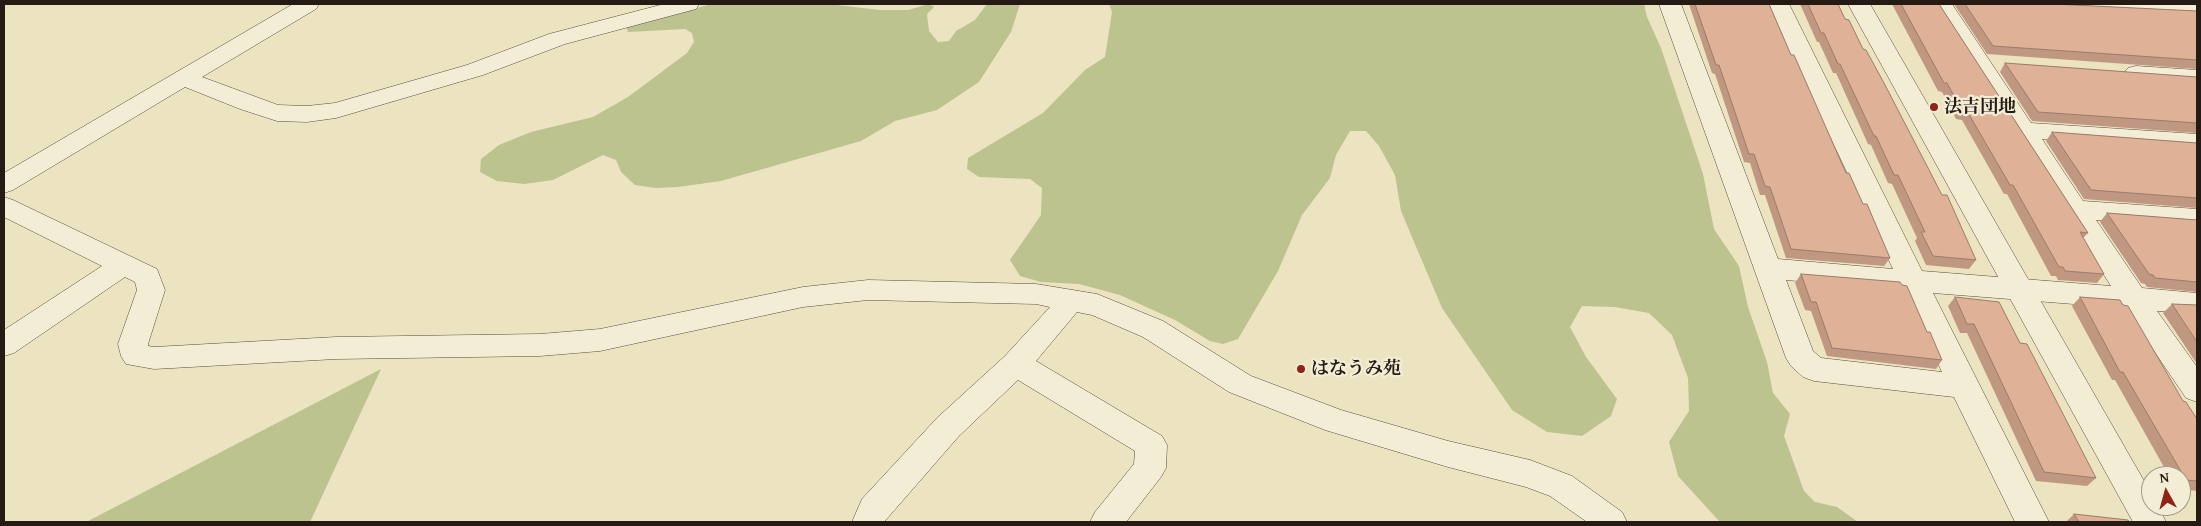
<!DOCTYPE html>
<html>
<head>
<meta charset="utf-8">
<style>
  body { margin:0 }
  #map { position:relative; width:2201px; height:526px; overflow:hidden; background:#ece3c0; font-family:"Gentium Book Plus",serif }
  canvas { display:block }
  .frame { position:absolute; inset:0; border:5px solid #261a14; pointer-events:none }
  .north { position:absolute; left:2141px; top:466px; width:50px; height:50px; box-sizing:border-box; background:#f3edd6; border:1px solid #a19988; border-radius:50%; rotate:353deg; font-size:14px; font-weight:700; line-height:20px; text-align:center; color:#261a14 }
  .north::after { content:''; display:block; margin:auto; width:18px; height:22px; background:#8f2418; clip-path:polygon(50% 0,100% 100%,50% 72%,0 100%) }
</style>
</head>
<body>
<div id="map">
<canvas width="2201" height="526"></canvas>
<div class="frame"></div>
<div class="north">N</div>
</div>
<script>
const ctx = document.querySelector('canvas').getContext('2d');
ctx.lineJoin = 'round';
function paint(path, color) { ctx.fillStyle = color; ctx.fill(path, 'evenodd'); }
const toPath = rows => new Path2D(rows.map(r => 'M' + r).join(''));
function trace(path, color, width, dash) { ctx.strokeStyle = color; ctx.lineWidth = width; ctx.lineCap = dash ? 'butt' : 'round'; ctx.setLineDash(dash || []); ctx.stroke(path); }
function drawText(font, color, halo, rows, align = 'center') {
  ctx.font = font + ' "Gentium Book Plus","Noto Serif JP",serif'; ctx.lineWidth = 4.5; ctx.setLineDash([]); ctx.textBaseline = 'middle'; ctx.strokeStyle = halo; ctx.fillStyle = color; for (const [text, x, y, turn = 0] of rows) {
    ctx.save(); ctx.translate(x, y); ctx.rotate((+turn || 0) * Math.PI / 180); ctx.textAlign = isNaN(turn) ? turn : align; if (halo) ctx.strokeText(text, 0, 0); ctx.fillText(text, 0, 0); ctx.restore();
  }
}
paint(toPath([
  [712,4,828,4,880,10,908,10,929,4,934,7,927,14,929,31,938,42,949,41,956,31,975,20,987,4,1020,4,1011,32,979,82,937,110,895,121,861,141,721,181,678,187,655,188,635,185,621,172,616,160,603,155,553,180,524,184,497,181,480,172,481,159,499,145,531,132,593,117,628,97,687,53,694,42,692,33,685,29,628,32,626,26],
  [1109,4,1644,4,1647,17,1661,48,1703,174,1714,229,1739,266,1748,307,1767,362,1773,393,1790,414,1784,436,1804,491,1815,502,1837,507,1858,522,1720,522,1678,476,1669,442,1689,411,1688,378,1672,335,1649,313,1615,307,1582,306,1570,327,1586,357,1617,399,1611,416,1582,436,1547,432,1512,410,1442,308,1401,211,1395,175,1379,146,1366,131,1350,131,1336,155,1330,178,1302,215,1278,271,1238,339,1223,344,1210,341,1175,320,1120,295,1079,284,1041,282,1020,276,1010,260,1041,215,1042,188,1030,179,979,177,967,169,968,158,1043,113,1085,70,1105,57,1112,12],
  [381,369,310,522,87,522,90,520]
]), '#bcc38f');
const minor = toPath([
  [293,4,319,4,316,9,202,77,278,105,307,106,335,103,467,65,549,34,664,4,699,4,696,9,565,44,483,75,336,118,307,122,277,121,240,109,185,87,13,190,4,193,4,173,293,4],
  [1659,4,1681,4,1778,259,1893,269,1767,4,1789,4,1922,271,2111,286,1930,4,1952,4,2031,123,2197,134,2197,150,2042,139,2083,201,2197,209,2197,227,2096,220,2142,288,2197,293,2197,313,2157,311,2197,367,2197,402,2186,398,2125,308,1933,293,2049,522,2015,522,1954,397,1814,381,1803,377,1791,366,1786,358,1659,4],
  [1786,280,1903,290,1942,372,1821,358,1813,351,1786,280],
  [2039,4,2197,5,2197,19,2050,11,2042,9,2039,4],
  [2136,66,2197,70,2197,84,2128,78,2124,73,2128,68,2136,66],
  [4,197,13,200,157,269,165,290,148,344,148,346,154,347,336,337,540,334,600,329,803,287,868,280,1036,284,1097,294,1163,321,1251,376,1341,410,1448,441,1530,460,1572,476,1622,512,1627,522,1587,522,1550,496,1526,487,1448,467,1325,430,1229,392,1143,337,1092,315,1077,312,1036,361,1162,436,1167,445,1166,468,1161,477,1126,522,1090,522,1095,512,1134,464,1135,451,1018,380,959,436,884,522,852,522,862,499,937,418,1005,356,1050,307,1036,304,868,300,803,307,600,351,540,356,336,359,154,369,126,364,121,356,118,344,137,290,135,282,125,277,14,353,4,356,4,330,102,266,4,217,4,197]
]);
const tertiary = toPath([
  [1848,4,1870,4,2151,493,2151,506,2158,506,2166,522,2133,522,1848,4]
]);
trace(minor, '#584c3f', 1);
trace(tertiary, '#584c3f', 1);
paint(minor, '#f3edd6');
paint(tertiary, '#f3edd6');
paint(toPath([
  [1689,4,1769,4,1791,55,1846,173,1890,258,1884,266,1786,258,1765,195,1760,195,1750,163,1744,162,1715,74,1712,73],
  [1800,4,1838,4,1845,19,1863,49,1976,260,1969,269,1926,265,1915,241,1917,238,1892,184,1888,183,1871,145,1868,144,1836,73,1833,73,1819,42,1817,42],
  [1892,4,1939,4,2088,233,2083,238,2104,274,2097,283,2058,280,2056,276,2051,276,2007,194,2004,194,1962,120,1956,119,1942,92,1938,91],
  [1954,4,2053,4,2197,11,2197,69,1987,54],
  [2005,63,2197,77,2197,133,2032,121,2000,72],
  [2052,132,2197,143,2197,208,2084,199,2046,141],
  [2107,213,2197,220,2197,292,2147,287,2145,284,2141,283,2100,222],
  [1801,274,1927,332,1942,360,1936,369,1827,356,1811,311,1805,310,1795,283],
  [1955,297,2020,343,2096,478,2087,486,2036,481,1967,333,1960,333,1948,306],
  [2080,297,2183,401,2197,419,2197,491,2181,489,2181,476,2169,476,2115,380,2112,380,2072,306],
  [2172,304,2197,305,2197,364,2163,313],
  [2074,514,2129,522,2066,522]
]), '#c09881');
const building = toPath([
  [1695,4,1769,4,1791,55,1794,55,1846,173,1849,173,1863,204,1867,204,1890,258,1791,249,1770,187,1765,186,1754,154,1749,154,1719,65,1716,65,1695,4],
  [1808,4,1838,4,1845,19,1849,20,1863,49,1866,50,1884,83,1942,195,1947,195,1976,260,1933,256,1921,232,1925,232,1898,175,1894,175,1876,136,1874,136,1840,64,1838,64,1824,33,1821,33,1808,4],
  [1901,4,1939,4,2088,233,2080,232,2104,274,2065,271,2063,267,2059,267,2013,185,2010,185,1967,111,1962,111,1947,83,1944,83,1901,4],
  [1965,4,2053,4,2197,11,2197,60,1993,46,1965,4],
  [2005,63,2197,77,2197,123,2038,112,2005,63],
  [2052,132,2197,143,2197,198,2091,190,2052,132],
  [2107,213,2197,220,2197,282,2155,278,2153,275,2149,274,2107,213],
  [1801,274,1900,282,1902,285,1907,286,1927,332,1930,332,1942,360,1832,348,1816,302,1811,302,1801,274],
  [1955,297,1999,302,2020,343,2027,344,2096,478,2044,472,1974,324,1967,324,1955,297],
  [2080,297,2120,300,2123,305,2128,306,2183,401,2186,402,2197,419,2197,481,2186,480,2123,372,2120,372,2080,297],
  [2172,304,2197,305,2197,342,2172,304],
  [2074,514,2128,520,2129,522,2079,522,2074,514]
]);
paint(building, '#dfb196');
trace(building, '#9c7c69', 1);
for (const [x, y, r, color] of [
  [1934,107,5,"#8f2418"],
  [1301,369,5,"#8f2418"]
]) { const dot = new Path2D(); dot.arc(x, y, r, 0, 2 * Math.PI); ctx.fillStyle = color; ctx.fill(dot); trace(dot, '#f3edd6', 2); }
drawText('bold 18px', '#261a14', '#f3edd6', [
  ["法吉団地",1944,107],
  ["はなうみ苑",1311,369]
], 'left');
</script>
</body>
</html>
